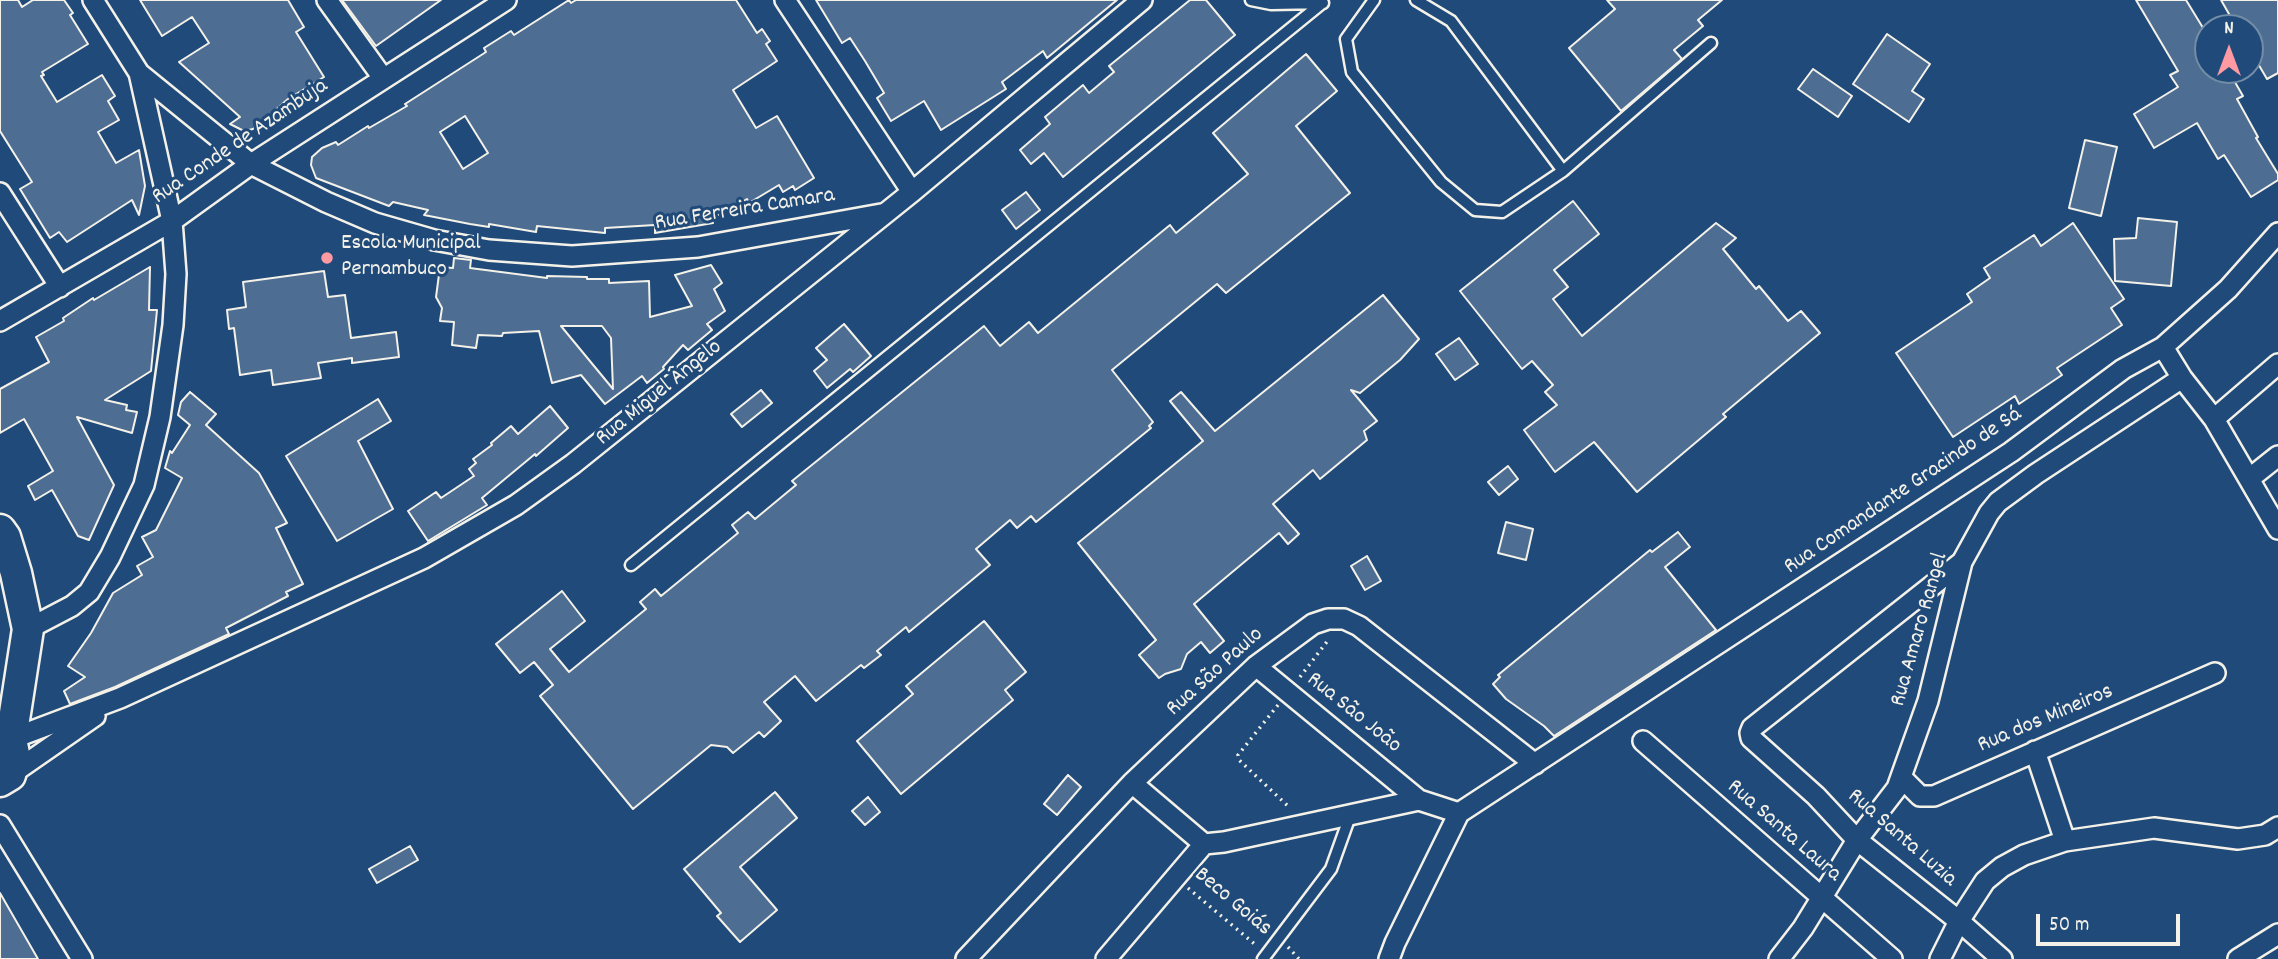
<!DOCTYPE html>
<html>
<head>
<meta charset="utf-8">
<style>
  body { margin:0 }
  #map { position:relative; width:2278px; height:959px; overflow:hidden; background:#1f4a7a; font-family:Dekko,sans-serif }
  canvas { display:block }
  .north { position:absolute; left:2194px; top:14px; width:70px; height:70px; box-sizing:border-box; background:#1f4a7a; border:2px solid #748da6; border-radius:50%; rotate:0deg; font-size:19px; font-weight:700; line-height:28px; text-align:center; color:#f4f1e8 }
  .north::after { content:''; display:block; margin:auto; width:24px; height:32px; background:#ff9aa2; clip-path:polygon(50% 0,100% 100%,50% 72%,0 100%) }
  .scale { position:absolute; left:2036px; top:914px; width:144px; height:32px; box-sizing:border-box; border:4px solid #f4f1e8; border-top:0; padding-left:9px; font-size:21px; line-height:24px; white-space:nowrap; color:#f4f1e8; -webkit-text-stroke:5px #1f4a7a; paint-order:stroke }
</style>
</head>
<body>
<div id="map">
<canvas width="2278" height="959"></canvas>
<div class="north">N</div>
<div class="scale">50 m</div>
</div>
<script>
const ctx = document.querySelector('canvas').getContext('2d');
ctx.lineJoin = 'round';
function paint(path, color) { ctx.fillStyle = color; ctx.fill(path, 'evenodd'); }
const toPath = rows => new Path2D(rows.map(r => 'M' + r).join(''));
function trace(path, color, width, dash) { ctx.strokeStyle = color; ctx.lineWidth = width; ctx.lineCap = dash ? 'butt' : 'round'; ctx.setLineDash(dash || []); ctx.stroke(path); }
function drawText(font, color, halo, rows, align = 'center') {
  ctx.font = font + ' Dekko,sans-serif'; ctx.lineWidth = 6; ctx.setLineDash([]); ctx.textBaseline = 'middle'; ctx.strokeStyle = halo; ctx.fillStyle = color; for (const [text, x, y, turn = 0] of rows) {
    ctx.save(); ctx.translate(x, y); ctx.rotate((+turn || 0) * Math.PI / 180); ctx.textAlign = isNaN(turn) ? turn : align; if (halo) ctx.strokeText(text, 0, 0); ctx.fillText(text, 0, 0); ctx.restore();
  }
}
const building = toPath([
  [0,0,18,0,22,7,33,0,64,0,73,13,70,15,88,44,42,72,44,75,41,76,57,102,102,75,115,96,108,101,119,120,98,132,116,163,139,150,145,186,139,215,132,200,67,242,59,232,50,238,20,189,32,182,0,131,0,0],
  [140,0,288,0,304,27,296,32,324,77,288,99,272,113,273,115,253,129,244,131,230,124,240,117,179,62,209,43,192,17,162,36,140,0],
  [342,0,441,0,376,46,342,0],
  [569,0,571,3,576,0,736,0,757,33,762,29,770,41,766,44,777,61,733,90,756,128,777,116,814,178,795,190,793,186,783,192,779,185,749,203,747,199,711,219,713,223,655,233,655,225,605,228,605,233,537,226,536,232,489,224,489,227,470,224,424,215,428,210,393,202,389,206,316,178,311,165,312,157,322,148,336,142,338,145,368,126,369,128,407,106,405,104,486,52,484,48,511,31,514,35,569,0],
  [465,116,488,153,463,169,440,132,465,116],
  [816,0,1117,0,1047,58,1043,51,1002,82,1006,89,941,130,924,101,891,121,877,98,884,93,865,61,850,38,842,43,816,0],
  [1190,0,1206,0,1235,35,1063,177,1044,153,1031,164,1020,150,1050,124,1045,117,1083,85,1089,93,1114,72,1109,66,1190,0],
  [1607,0,1722,0,1698,20,1703,26,1674,50,1682,59,1621,111,1569,48,1615,9,1607,0],
  [2136,0,2186,0,2208,36,2208,70,2228,70,2243,96,2237,99,2258,137,2256,138,2278,174,2278,180,2251,197,2224,155,2218,159,2197,123,2154,148,2134,114,2178,87,2170,75,2178,71,2136,0],
  [2221,0,2278,0,2278,73,2267,79,2250,50,2250,28,2237,28,2221,0],
  [1887,34,1930,64,1912,91,1924,99,1909,122,1853,84,1887,34],
  [1306,54,1337,91,1296,126,1350,193,1226,293,1217,284,1112,370,1153,422,1149,426,1151,428,1036,522,1031,516,1017,528,1010,520,976,549,990,565,909,632,906,627,877,651,881,655,864,668,861,665,816,701,795,676,764,702,781,721,764,737,759,732,733,753,727,747,711,745,633,809,540,696,553,685,534,662,520,673,496,644,562,591,585,621,550,649,569,672,646,609,640,602,655,589,661,596,738,533,732,525,748,512,755,519,796,485,792,481,984,326,1000,346,1029,322,1038,333,1170,225,1176,233,1248,174,1213,133,1306,54],
  [1813,69,1852,96,1838,117,1798,89,1813,69],
  [2085,140,2117,147,2101,216,2069,208,2085,140],
  [1026,192,1040,210,1016,229,1002,210,1026,192],
  [1573,201,1599,234,1554,270,1568,287,1553,299,1582,336,1716,223,1736,238,1723,249,1756,289,1759,286,1788,321,1801,311,1820,333,1723,414,1726,417,1637,492,1594,442,1555,472,1524,430,1557,405,1545,392,1553,385,1532,361,1522,369,1460,291,1573,201],
  [2138,218,2177,222,2171,286,2115,281,2114,239,2136,238,2138,218],
  [2073,223,2124,299,2111,308,2122,325,2057,368,2062,375,2019,404,2015,396,1953,437,1896,353,1972,302,1967,294,1990,278,1984,268,2034,235,2041,246,2073,223],
  [454,258,471,260,470,268,547,278,547,276,587,277,587,279,609,279,609,283,649,281,650,317,692,306,675,275,711,265,722,283,714,289,725,311,707,324,712,330,688,350,683,345,663,367,664,369,647,383,642,376,605,404,581,375,552,383,539,331,503,333,502,336,478,335,476,348,452,345,454,322,440,321,442,308,436,297,440,267,453,268,454,258],
  [561,326,602,326,611,338,613,389,561,326],
  [150,267,149,310,157,310,151,371,105,400,127,405,126,410,137,412,132,433,77,417,114,485,89,540,78,536,52,490,35,500,28,486,53,471,24,419,0,433,0,389,49,362,36,337,64,321,63,318,93,298,94,300,150,267],
  [324,271,328,297,345,295,351,338,396,332,399,357,352,363,352,358,318,363,321,378,273,385,271,370,240,375,234,328,229,329,227,310,246,307,243,282,324,271],
  [1383,295,1419,339,1400,360,1360,393,1351,390,1377,421,1364,431,1367,440,1320,479,1313,470,1273,504,1299,534,1288,544,1279,533,1194,604,1224,641,1210,653,1201,642,1187,654,1181,669,1165,674,1159,678,1139,655,1156,640,1078,543,1203,441,1170,401,1181,392,1215,431,1383,295],
  [844,324,871,356,853,372,850,369,827,388,814,371,827,360,816,348,844,324],
  [1459,338,1478,364,1455,380,1436,354,1459,338],
  [761,390,772,403,742,427,731,414,761,390],
  [190,392,216,414,206,425,259,473,287,523,276,528,303,584,286,592,288,596,226,628,229,634,115,687,70,704,64,691,85,677,68,666,91,633,113,593,142,575,137,566,153,557,142,537,156,530,182,478,165,468,170,451,172,453,190,425,178,415,181,402,190,392],
  [378,399,391,421,358,441,393,509,337,541,286,456,378,399],
  [550,406,568,428,536,456,535,454,482,498,487,505,428,541,408,511,436,492,441,498,474,476,469,469,476,463,473,459,492,445,491,443,511,426,518,434,550,406],
  [1508,466,1518,479,1499,495,1488,482,1508,466],
  [1506,522,1533,529,1526,560,1498,553,1506,522],
  [1678,532,1690,547,1665,567,1716,630,1554,736,1544,726,1506,699,1493,684,1500,677,1498,675,1650,550,1652,552,1678,532],
  [1367,556,1381,581,1365,590,1351,566,1367,556],
  [984,621,1026,672,1005,690,1013,700,901,794,857,741,913,694,906,686,984,621],
  [1068,775,1081,787,1057,815,1044,804,1068,775],
  [775,792,797,818,740,867,777,910,740,942,717,916,721,913,684,869,775,792],
  [868,797,880,812,865,825,852,811,868,797],
  [410,846,418,860,377,883,369,869,410,846],
  [0,893,38,959,0,959,0,893]
]);
paint(building, '#4d6e92');
trace(building, '#f4f1e8', 2);
const lane = toPath([
  [1251,0,1271,4,1323,3],
  [1374,0,1346,39,1352,72,1441,182,1475,210,1502,212,1563,171,1711,43],
  [1416,0,1451,21,1563,171],
  [631,565,1321,4],
  [1263,959,1331,869,1350,816]
]);
const street = toPath([
  [93,0,139,73,251,164,326,202,375,223,434,240,489,250,572,256,698,247,881,214],
  [327,0,383,78],
  [785,0,912,192],
  [0,193,60,287],
  [0,321,172,221,251,164,506,0],
  [2163,347,2182,378,2214,419,2278,529],
  [2214,419,2278,364],
  [2249,479,2278,456],
  [1962,562,1752,728,1750,733,1751,738,1816,796,1857,840,1959,921,2002,959],
  [28,629,72,606,89,592,110,557,144,485,160,417,173,325,176,274,172,221,139,73],
  [1256,666,1419,800],
  [11,739,120,698,424,558,516,505,573,464,912,192,1142,0],
  [1643,741,1892,959],
  [2035,751,2065,841],
  [10,775,95,716],
  [1902,778,1920,796,1934,796,2215,673],
  [1132,783,1204,844,1224,842,1419,800,1459,813],
  [0,825,82,959],
  [966,959,1132,783,1256,666,1313,624,1328,619,1344,619,1359,626,1535,764],
  [1106,959,1204,844],
  [1389,959,1395,943,1459,813,2011,452,2123,369,2163,347,2228,289,2278,233],
  [1779,959,1803,928,1857,840,1897,788,1928,701,1962,562,1989,513,1998,502,2036,474,2182,378],
  [1940,959,1959,921,1985,881,2002,867,2024,855,2065,841,2154,828,2238,839,2265,835,2278,827],
  [2238,959,2278,934]
]);
const primary = toPath([
  [0,530,5,537,16,573,28,629,11,739,14,754,12,768,10,775,0,781]
]);
trace(lane, '#f4f1e8', 15);
trace(street, '#f4f1e8', 24);
trace(primary, '#f4f1e8', 35);
trace(toPath([
  [1300,677,1329,639],
  [1278,705,1238,755,1239,760,1290,808],
  [1188,888,1257,946],
  [1288,947,1299,959]
]), '#f4f1e8', 3.5, [2, 5]);
trace(lane, '#1f4a7a', 10);
trace(street, '#1f4a7a', 19);
trace(primary, '#1f4a7a', 30);
for (const [x, y, r, color] of [
  [327,258,7,"#ff9aa2"]
]) { const dot = new Path2D(); dot.arc(x, y, r, 0, 2 * Math.PI); ctx.fillStyle = color; ctx.fill(dot); trace(dot, '#1f4a7a', 2.5); }
drawText('23px', '#f4f1e8', '#1f4a7a', [
  ["Rua Conde de Azambuja",241,143,-34],
  ["Rua Ferreira Camara",745,211,-9],
  ["Rua Miguel Ângelo",660,394,-39],
  ["Rua Comandante Gracindo de Sá",1904,492,-34],
  ["Rua Amaro Rangel",1921,630,-74],
  ["Rua São Paulo",1216,673,-42],
  ["Rua São João",1353,714,39],
  ["Rua dos Mineiros",2046,720,-23],
  ["Rua Santa Laura",1783,832,41],
  ["Rua Santa Luzia",1901,839,41],
  ["Beco Goiás",1232,903,40]
]);
drawText('23px', '#f4f1e8', '#1f4a7a', [
  ["Escola Municipal",341,245],
  ["Pernambuco",341,271]
], 'left');
</script>
</body>
</html>
